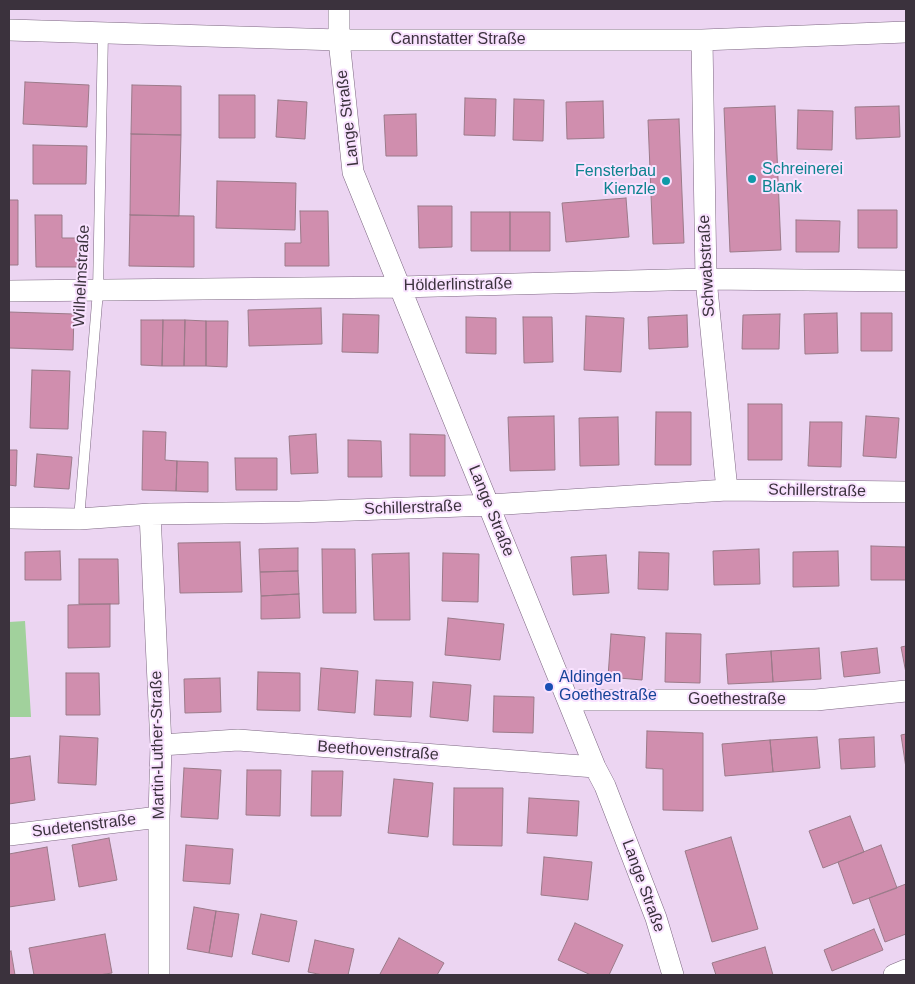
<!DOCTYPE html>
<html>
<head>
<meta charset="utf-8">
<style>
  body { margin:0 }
  #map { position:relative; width:915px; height:984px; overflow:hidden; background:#ecd5f2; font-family:Arial,sans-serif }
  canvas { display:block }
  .frame { position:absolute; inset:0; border:10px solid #3b323d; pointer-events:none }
</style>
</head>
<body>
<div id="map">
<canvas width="915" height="984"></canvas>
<div class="frame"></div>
</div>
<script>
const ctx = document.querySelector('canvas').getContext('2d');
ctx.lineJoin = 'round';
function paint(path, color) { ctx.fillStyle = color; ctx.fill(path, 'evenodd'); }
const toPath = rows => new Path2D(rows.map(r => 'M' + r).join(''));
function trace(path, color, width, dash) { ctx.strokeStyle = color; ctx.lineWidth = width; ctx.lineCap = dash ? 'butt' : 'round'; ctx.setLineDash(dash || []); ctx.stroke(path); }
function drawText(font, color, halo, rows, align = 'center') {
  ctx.font = font + ' Arial,sans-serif'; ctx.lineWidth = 4; ctx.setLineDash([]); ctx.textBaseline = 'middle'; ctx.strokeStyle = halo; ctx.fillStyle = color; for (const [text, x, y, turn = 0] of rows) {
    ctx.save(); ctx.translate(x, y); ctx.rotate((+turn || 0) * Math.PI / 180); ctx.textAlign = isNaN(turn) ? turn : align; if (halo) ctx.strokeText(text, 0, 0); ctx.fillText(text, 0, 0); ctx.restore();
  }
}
paint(toPath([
  [25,621,31,717,9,717,9,622]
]), '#a1d19c');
const building = toPath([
  [25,82,89,85,87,127,23,124,25,82],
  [132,85,181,86,181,135,131,134,132,85],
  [219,95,255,95,255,138,219,138,219,95],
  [465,98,496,99,495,136,464,135,465,98],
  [514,99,544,100,543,141,513,140,514,99],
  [278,100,307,102,305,139,276,137,278,100],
  [603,101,604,138,567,139,566,102,603,101],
  [775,106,781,250,730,252,724,108,775,106],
  [899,106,900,137,856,139,855,107,899,106],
  [798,110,833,111,832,150,797,149,798,110],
  [416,114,417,156,386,156,384,115,416,114],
  [679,119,684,243,653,244,648,120,679,119],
  [131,134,181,135,179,216,130,215,131,134],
  [33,145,87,146,86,184,33,184,33,145],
  [217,181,296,183,295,230,216,228,217,181],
  [626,198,629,237,566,242,562,203,626,198],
  [9,200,18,200,18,265,9,265,9,200],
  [418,206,452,206,452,247,419,248,418,206],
  [858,210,897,210,897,248,858,248,858,210],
  [300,211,328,211,329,266,285,266,285,243,301,243,300,211],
  [471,212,510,212,510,251,471,251,471,212],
  [510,212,550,212,550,251,510,251,510,212],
  [35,215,62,215,62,238,82,238,81,267,36,267,35,215],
  [130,215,194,216,194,267,129,266,130,215],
  [796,220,840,221,839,252,796,252,796,220],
  [321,308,322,344,249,346,248,310,321,308],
  [9,312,74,314,73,350,9,348,9,312],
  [837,313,838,353,805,354,804,314,837,313],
  [861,313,892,313,892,351,861,351,861,313],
  [343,314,379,315,378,353,342,352,343,314],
  [780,314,779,349,742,349,743,315,780,314],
  [687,315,688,347,649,349,648,317,687,315],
  [586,316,624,318,621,372,584,370,586,316],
  [466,317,496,318,496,354,466,353,466,317],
  [523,317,552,317,553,362,524,363,523,317],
  [141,320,163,320,162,366,141,365,141,320],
  [163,320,185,320,184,366,162,366,163,320],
  [185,320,206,321,206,366,184,366,185,320],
  [206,321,228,321,227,367,206,366,206,321],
  [32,370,70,371,68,429,30,428,32,370],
  [748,404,782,404,782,460,748,460,748,404],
  [656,412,691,412,691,465,655,465,656,412],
  [554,416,555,470,510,471,508,417,554,416],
  [866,416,899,418,896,458,863,456,866,416],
  [618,417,619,465,580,466,579,418,618,417],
  [810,422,842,422,841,467,808,466,810,422],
  [143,431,166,432,165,460,177,461,176,491,142,490,143,431],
  [316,434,318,473,291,474,289,436,316,434],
  [410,434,445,435,445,476,410,476,410,434],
  [348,440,381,441,382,477,348,477,348,440],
  [9,450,17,450,16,486,9,485,9,450],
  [37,454,72,457,69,489,34,487,37,454],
  [235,458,277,458,277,490,236,490,235,458],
  [177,461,208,462,208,492,176,491,177,461],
  [240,542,242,592,180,593,178,543,240,542],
  [871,546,906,547,906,580,871,580,871,546],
  [298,548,298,571,260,572,259,549,298,548],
  [322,549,355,549,356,613,323,613,322,549],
  [759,549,760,584,714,585,713,551,759,549],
  [60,551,61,580,25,580,25,552,60,551],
  [838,551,839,586,793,587,793,552,838,551],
  [639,552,669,553,668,590,638,589,639,552],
  [409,553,410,620,374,620,372,554,409,553],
  [443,553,479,554,478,602,442,601,443,553],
  [606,555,609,593,573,595,571,557,606,555],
  [79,559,118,559,119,604,79,604,79,559],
  [298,571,299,594,261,596,260,572,298,571],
  [299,594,300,618,261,619,261,596,299,594],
  [110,604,110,647,68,648,68,605,110,604],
  [448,618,504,624,500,660,445,655,448,618],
  [666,633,701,634,700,683,665,682,666,633],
  [611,634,645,637,642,680,608,677,611,634],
  [906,646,906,673,901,647,906,646],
  [819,648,821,679,773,682,771,651,819,648],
  [877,648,880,673,844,677,841,652,877,648],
  [771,651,773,682,728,684,726,654,771,651],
  [321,668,358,671,355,713,318,710,321,668],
  [258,672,300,673,300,711,257,710,258,672],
  [66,673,99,673,100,715,66,715,66,673],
  [220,678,221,712,185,713,184,679,220,678],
  [376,680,413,682,411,717,374,715,376,680],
  [433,682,471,685,468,721,430,717,433,682],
  [494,696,534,697,533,733,493,732,494,696],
  [647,731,703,733,703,811,663,810,663,769,646,768,647,731],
  [906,734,906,768,901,735,906,734],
  [60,736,98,738,96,785,58,783,60,736],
  [817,737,820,768,773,772,770,740,817,737],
  [874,737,875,767,841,769,839,739,874,737],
  [770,740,773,772,725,776,722,744,770,740],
  [30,756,35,800,9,804,9,759,30,756],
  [184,768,221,770,218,819,181,817,184,768],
  [247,770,281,770,280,816,246,815,247,770],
  [312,771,343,771,341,816,311,816,312,771],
  [394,779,433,783,428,837,388,833,394,779],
  [454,788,503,788,502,846,453,845,454,788],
  [529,798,579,801,577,836,527,833,529,798],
  [850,816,864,852,823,868,809,831,850,816],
  [731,837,758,929,712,942,685,851,731,837],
  [109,838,117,880,79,887,72,845,109,838],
  [186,845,233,849,230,884,183,881,186,845],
  [881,845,897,888,853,904,838,862,881,845],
  [47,847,55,900,9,907,9,854,47,847],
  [544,857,592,862,588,900,541,895,544,857],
  [906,884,906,934,885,942,869,898,906,884],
  [194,907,216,911,209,953,187,949,194,907],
  [216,911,239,914,232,957,209,953,216,911],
  [261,914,297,921,289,962,252,954,261,914],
  [575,923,623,945,609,975,591,975,558,960,575,923],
  [874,929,883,950,832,971,824,950,874,929],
  [105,934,112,973,99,975,34,975,29,948,105,934],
  [399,938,444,963,437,975,382,975,380,974,399,938],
  [315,940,354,949,348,975,323,975,308,972,315,940],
  [765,947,773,975,716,975,712,963,765,947],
  [11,951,15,975,9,975,9,952,11,951]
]);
paint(building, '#d08eae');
trace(building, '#9b7a89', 1);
const service = toPath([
  [79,519,98,291,103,33]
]);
const minor = toPath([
  [339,9,339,40,353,172,595,767,605,786,656,918,673,975],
  [9,30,339,40,702,40,906,32],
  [702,40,706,279,727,490],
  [9,291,400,287,706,279,906,281],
  [150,514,161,745,159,817,159,975],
  [9,518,79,519,150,514,300,512,489,505,727,490,906,492],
  [568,700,816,700,906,691],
  [161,745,238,740,595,767],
  [9,835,159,817],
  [894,975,906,970]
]);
trace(service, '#7d6882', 11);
trace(minor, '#7d6882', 22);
trace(service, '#fff', 10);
trace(minor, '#fff', 21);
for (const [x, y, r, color] of [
  [752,179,5,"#0f9aa8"],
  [666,181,5,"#0f9aa8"],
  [549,687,5,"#1a4fb4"]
]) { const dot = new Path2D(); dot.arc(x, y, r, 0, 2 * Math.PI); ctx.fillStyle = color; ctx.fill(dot); trace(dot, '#f9e2ff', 2); }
drawText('16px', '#3b323d', '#f9e2ff', [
  ["Cannstatter Straße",458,40],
  ["Lange Straße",348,118,-97],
  ["Schwabstraße",707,266,-93],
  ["Wilhelmstraße",82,276,-87],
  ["Hölderlinstraße",458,285,-1],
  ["Schillerstraße",817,491,1],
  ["Schillerstraße",413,508,-2],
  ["Lange Straße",491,511,68],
  ["Goethestraße",737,700],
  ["Martin-Luther-Straße",158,745,-91],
  ["Beethovenstraße",378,751,4],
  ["Sudetenstraße",84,826,-7],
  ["Lange Straße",643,886,70]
]);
drawText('16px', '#0d838f', '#f9e2ff', [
  ["Schreinerei",762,170],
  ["Blank",762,188],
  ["Fensterbau",656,172,"right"],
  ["Kienzle",656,190,"right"]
], 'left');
drawText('16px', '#164399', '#f9e2ff', [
  ["Aldingen",559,678],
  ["Goethestraße",559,696]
], 'left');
</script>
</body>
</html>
